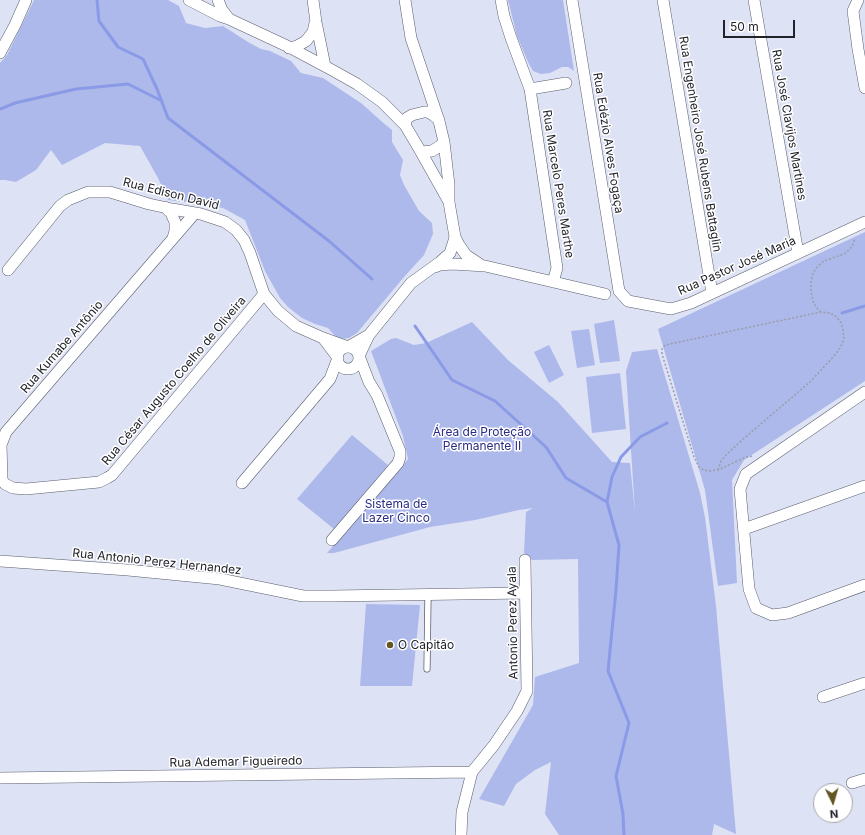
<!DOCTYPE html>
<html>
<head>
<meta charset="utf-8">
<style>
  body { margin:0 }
  #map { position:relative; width:865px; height:835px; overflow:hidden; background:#dee2f5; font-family:Inter,sans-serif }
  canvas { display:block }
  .north { position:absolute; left:813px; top:783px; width:40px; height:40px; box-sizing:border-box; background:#fff; border:1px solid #a7a7aa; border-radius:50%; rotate:175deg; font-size:11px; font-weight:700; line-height:16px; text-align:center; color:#22232a }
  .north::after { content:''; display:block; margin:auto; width:14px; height:18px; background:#645623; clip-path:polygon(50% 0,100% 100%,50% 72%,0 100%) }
  .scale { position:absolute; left:723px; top:20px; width:72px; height:18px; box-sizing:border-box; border:2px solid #22232a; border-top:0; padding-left:5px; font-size:12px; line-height:14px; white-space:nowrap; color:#22232a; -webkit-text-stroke:3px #fff; paint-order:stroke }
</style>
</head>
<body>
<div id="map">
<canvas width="865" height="835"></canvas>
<div class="north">N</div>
<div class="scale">50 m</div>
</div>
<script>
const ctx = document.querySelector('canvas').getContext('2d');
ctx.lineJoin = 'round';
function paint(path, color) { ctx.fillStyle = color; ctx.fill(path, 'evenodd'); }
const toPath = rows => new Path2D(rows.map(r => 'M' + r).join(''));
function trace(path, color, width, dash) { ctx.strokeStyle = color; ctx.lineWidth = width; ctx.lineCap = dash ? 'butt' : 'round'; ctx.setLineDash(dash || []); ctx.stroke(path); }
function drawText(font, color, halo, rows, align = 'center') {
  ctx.font = font + ' Inter,sans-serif'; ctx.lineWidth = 3; ctx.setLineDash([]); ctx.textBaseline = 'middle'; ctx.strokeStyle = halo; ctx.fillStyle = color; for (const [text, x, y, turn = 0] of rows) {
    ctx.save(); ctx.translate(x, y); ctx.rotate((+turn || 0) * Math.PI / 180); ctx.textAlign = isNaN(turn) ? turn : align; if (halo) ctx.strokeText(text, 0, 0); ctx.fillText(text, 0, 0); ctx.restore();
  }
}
paint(toPath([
  [34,0,168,0,179,6,186,23,205,28,223,26,248,42,261,49,270,51,291,61,301,73,323,78,361,103,380,120,392,130,392,142,403,160,400,175,404,185,419,211,432,223,433,234,424,255,404,277,357,333,349,338,341,339,336,337,328,328,315,324,302,318,288,307,280,298,265,271,245,220,223,208,193,203,168,200,158,178,140,146,105,143,62,165,51,150,36,170,16,182,5,180,0,180,0,63,7,55],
  [508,0,563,0,574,71,568,67,562,67,550,73,541,74,533,71,528,62,517,36],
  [865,232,865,381,744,460,732,480,737,583,718,586,705,490,658,329],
  [614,320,620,361,600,363,594,324],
  [472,322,508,360,558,402,612,462,630,463,635,513,626,371,632,352,657,349,700,493,705,517,716,606,736,834,714,824,712,835,559,835,545,814,551,762,535,770,516,784,504,806,479,799,533,705,535,677,579,663,578,559,532,560,524,553,526,512,533,508,519,510,475,520,430,527,334,553,327,553,408,459,403,436,371,351,391,339,396,338,414,345,426,343],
  [589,329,595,365,577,368,571,331],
  [549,345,564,375,549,383,534,352],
  [620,373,626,429,592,433,586,377],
  [352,435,388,465,334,529,297,499],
  [366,604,420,605,412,686,360,686]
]), '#adb9ea');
trace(toPath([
  [97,0,99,21,118,47,143,59,157,89,168,118,329,241,372,279],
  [0,109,15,103,76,89,128,84,162,101],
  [842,313,865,306],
  [415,326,452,380,495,401,546,447,566,478,607,502,619,545,616,590,608,671,629,723,616,776,623,814,624,835],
  [607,502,612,477,621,457,640,437,667,423]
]), '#8b9ae7', 3);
const lane = toPath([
  [427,669,428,595]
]);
const street = toPath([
  [189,0,220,16,229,19,287,46,332,70,357,84,382,102,405,125,421,152,448,200],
  [218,0,222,10,229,19],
  [313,0,316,22,325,66],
  [501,0,504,16,511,38,530,89,557,268,553,282],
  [572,0,619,291,628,301,671,309,691,303,865,222],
  [663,0,712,293],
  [754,0,798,253],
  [858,0,853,11,858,49,865,88],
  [289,48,297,46,306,41,313,32,315,23],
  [0,53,15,25,26,0],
  [530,89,566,83],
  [405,125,407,118,412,115,424,112,428,112,433,115,439,120],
  [421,152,432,151,440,146,444,142],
  [165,207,171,213,175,222,175,231,173,238],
  [195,213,6,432,1,445,2,480,5,484,13,488,26,489,99,482,107,478,112,475,264,294],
  [455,237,459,245,466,255,481,265],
  [435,267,440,265,452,264,485,266,605,294],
  [8,270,60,206,68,200,88,192,110,192,149,204,172,209,201,214,225,222,236,230,244,240,250,253,264,294,278,311,296,326,323,338,348,347,369,335],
  '337 358a11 11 0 1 1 22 0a11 11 0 1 1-22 0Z',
  [865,392,746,474,740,489,749,589,756,608,772,615,788,613,865,585],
  [242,483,330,379,338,358,323,338],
  [744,529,865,486],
  [332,540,398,463,400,457,400,451,377,395,369,382,359,356,369,335,411,283,440,262,450,253,453,244,455,237,449,202,449,185,444,142,439,121,411,38,405,0],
  [0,561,128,570,220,579,303,596,333,596,525,593],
  [823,697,865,683],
  [0,778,472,772],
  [852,783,865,779],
  [461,835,462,812,472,772,494,745,517,711,527,691,525,560]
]);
trace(lane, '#595d6c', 7);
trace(street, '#595d6c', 12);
trace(toPath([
  [821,312,816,307,813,301,811,291,811,282,813,273,818,266,824,261,844,254,850,249,854,243,854,238],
  [718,470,721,461,727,454,742,440,810,382,834,356,840,348,844,339,843,330,841,323,837,317,830,313,821,312,670,344,665,345,662,349,662,354,694,457,699,467,704,470,710,471,718,470,746,457,753,456]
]), '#999caa', 1.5, [2, 2]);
trace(lane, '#fff', 5.5);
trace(street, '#fff', 11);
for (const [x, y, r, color] of [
  [390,645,4,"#645623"]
]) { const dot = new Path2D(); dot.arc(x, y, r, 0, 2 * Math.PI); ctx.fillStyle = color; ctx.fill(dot); trace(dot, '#fff', 1.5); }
drawText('12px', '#22232a', '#fff', [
  ["Rua José Clavijos Martines",789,125,80],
  ["Rua Edézio Alves Fogaça",608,143,81],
  ["Rua Engenheiro José Rubens Battaglin",700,144,81],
  ["Rua Marcelo Peres Marthe",558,184,81],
  ["Rua Edison David",171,194,14],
  ["Rua Pastor José Maria",737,266,-24],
  ["Rua Kumabe Antônio",62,347,-49],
  ["Rua César Augusto Coelho de Oliveira",174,381,-50],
  ["Rua Antonio Perez Hernandez",157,562,6],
  ["Antonio Perez Ayala",513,623,-91],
  ["Rua Ademar Figueiredo",236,762,-1]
]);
drawText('12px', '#282b83', '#fff', [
  ["Área de Proteção",482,432],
  ["Permanente II",482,446],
  ["Sistema de",396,504],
  ["Lazer Cinco",396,518]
]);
drawText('12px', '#22232a', '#fff', [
  ["O Capitão",398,645]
], 'left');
</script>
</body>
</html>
